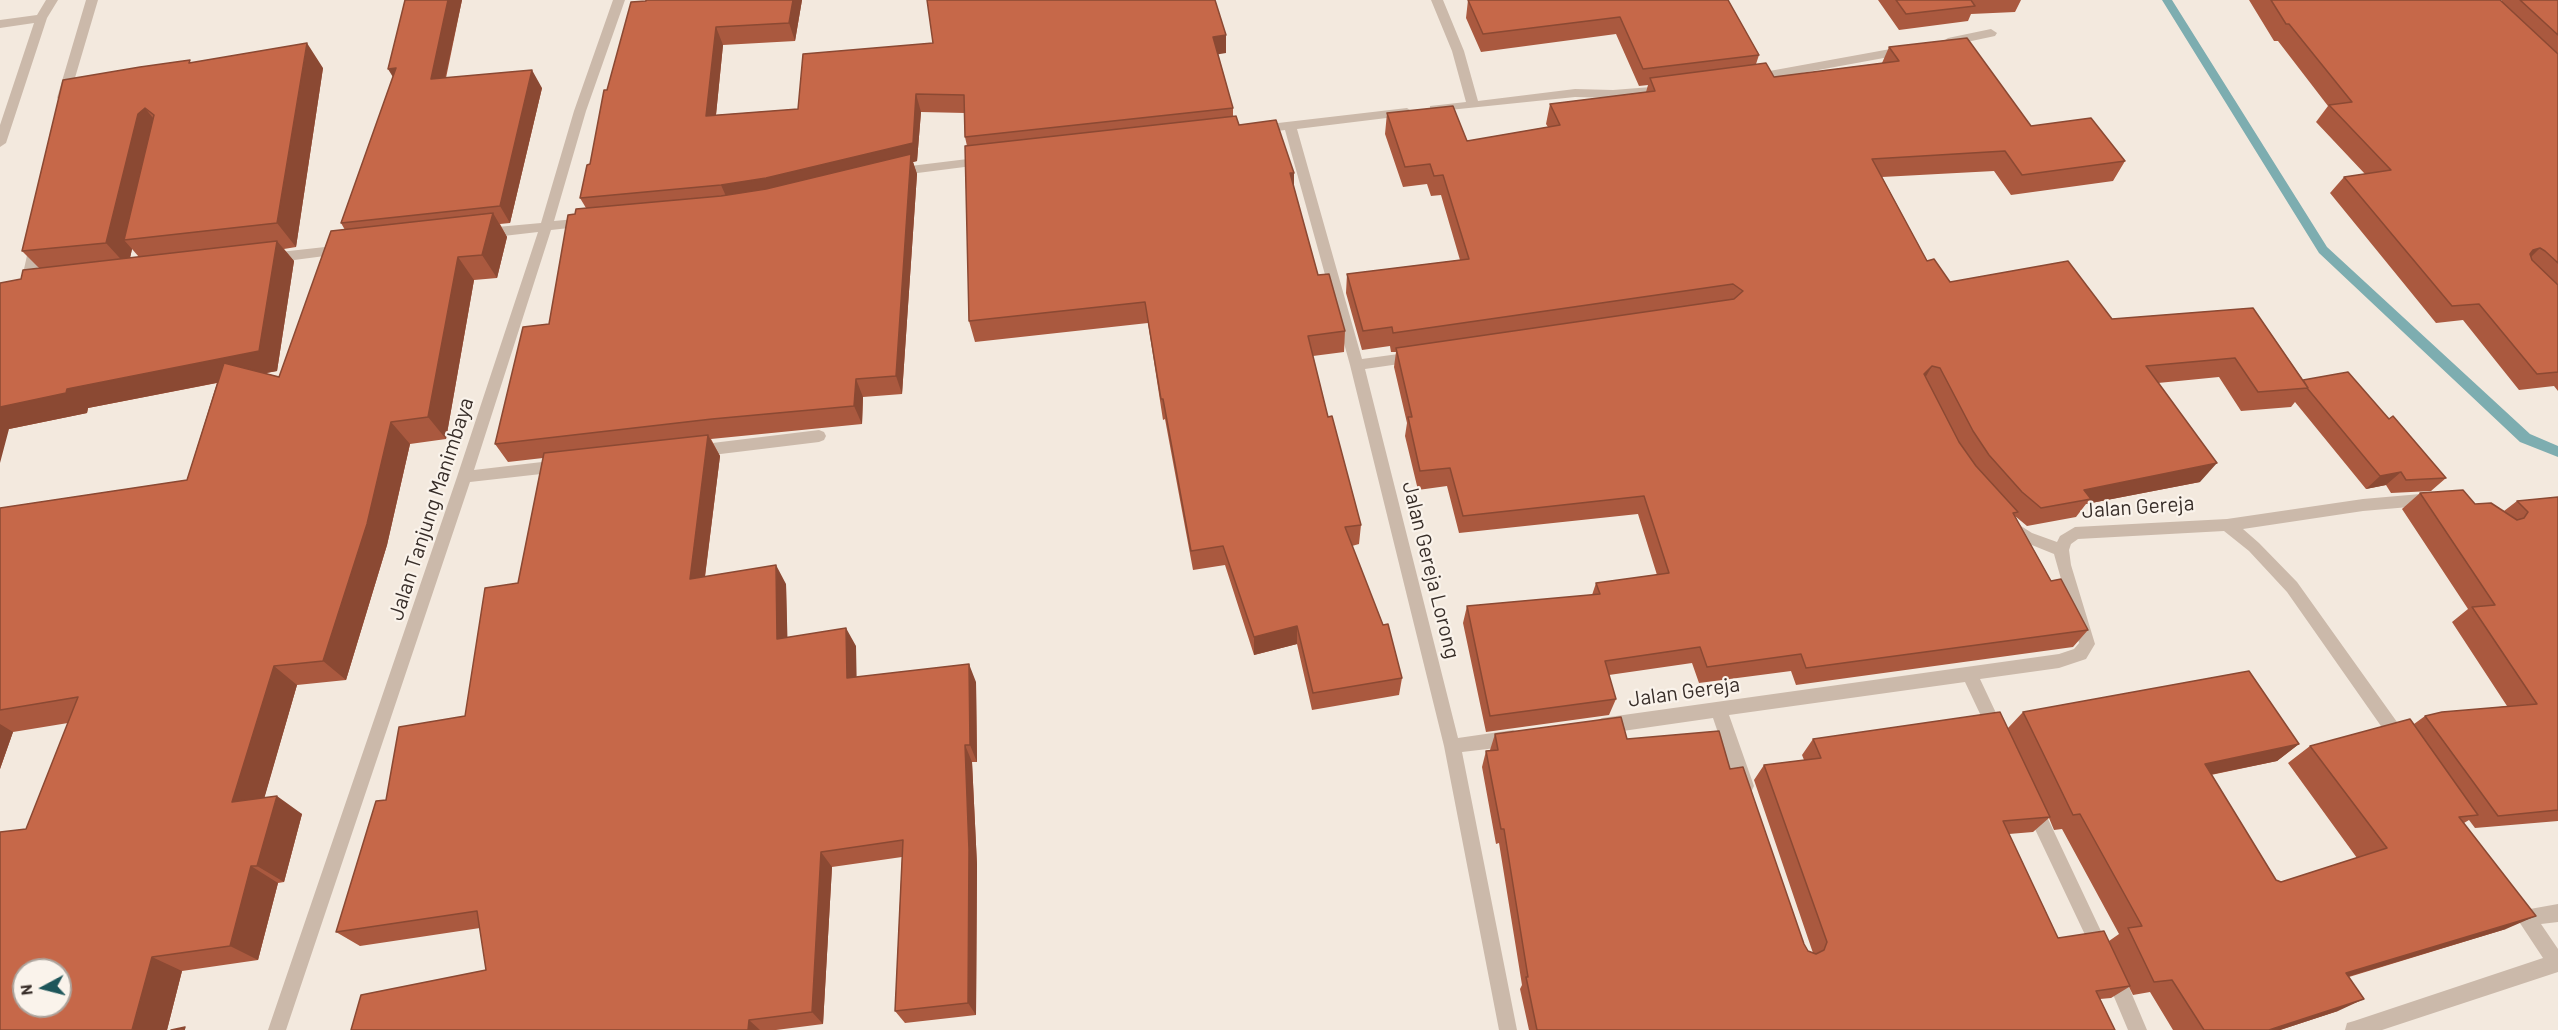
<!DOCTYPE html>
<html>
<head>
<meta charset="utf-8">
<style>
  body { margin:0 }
  #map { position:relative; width:2558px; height:1030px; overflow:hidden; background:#f3e9de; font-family:Barlow,sans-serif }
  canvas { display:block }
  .north { position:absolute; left:12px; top:958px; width:60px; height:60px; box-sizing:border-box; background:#faf3eb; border:2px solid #aca49d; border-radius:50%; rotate:263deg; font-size:16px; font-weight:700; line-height:24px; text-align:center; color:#382e29 }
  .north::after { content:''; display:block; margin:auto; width:21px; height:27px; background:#1e565a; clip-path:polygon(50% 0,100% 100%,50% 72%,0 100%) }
</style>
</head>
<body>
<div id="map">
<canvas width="2558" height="1030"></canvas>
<div class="north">N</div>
</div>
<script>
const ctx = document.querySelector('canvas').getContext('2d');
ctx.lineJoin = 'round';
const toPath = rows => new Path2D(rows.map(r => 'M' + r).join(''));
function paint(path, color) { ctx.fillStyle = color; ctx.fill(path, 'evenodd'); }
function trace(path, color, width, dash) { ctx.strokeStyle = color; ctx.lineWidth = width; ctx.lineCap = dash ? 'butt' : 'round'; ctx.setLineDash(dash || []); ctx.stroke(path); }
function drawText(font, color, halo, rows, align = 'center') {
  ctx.font = font + ' Barlow,sans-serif'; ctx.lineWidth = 4.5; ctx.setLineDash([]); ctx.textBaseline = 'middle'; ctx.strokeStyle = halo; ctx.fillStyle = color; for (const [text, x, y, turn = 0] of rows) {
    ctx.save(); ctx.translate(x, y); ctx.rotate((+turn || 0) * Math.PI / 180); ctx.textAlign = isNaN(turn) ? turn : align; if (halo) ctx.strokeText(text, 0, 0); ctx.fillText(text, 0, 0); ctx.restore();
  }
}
paint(toPath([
  [2162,0,2172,0,2327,247,2530,434,2558,446,2558,457,2520,442,2319,253,2162,0]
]), '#7dadb0');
paint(toPath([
  [46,0,58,0,47,18,6,143,0,147,0,125,34,23,0,28,0,20,37,15,46,0],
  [86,0,98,0,69,98,63,102,57,98,86,0],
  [613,0,625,0,586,111,554,221,587,218,593,222,587,226,551,230,474,470,559,460,564,462,566,466,564,470,559,472,470,482,286,1030,268,1030,457,477,538,232,486,238,480,233,486,228,541,223,574,111,613,0],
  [1431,0,1443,0,1464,51,1478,101,1575,89,1613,90,1664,86,1670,90,1664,94,1613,98,1575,97,1430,112,1430,106,1466,102,1452,51,1431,0],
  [1991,29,1997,33,1995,36,1948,46,1942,42,1948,38,1991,29],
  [1907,46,1911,47,1911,53,1753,82,1747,78,1753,74,1907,46],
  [1407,108,1413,112,1411,115,1297,129,1362,359,1413,352,1420,357,1413,362,1365,369,1458,738,1513,730,1519,733,1521,738,1519,743,1513,746,1462,752,1517,1030,1499,1030,1444,746,1350,365,1285,130,1261,133,1255,129,1261,125,1407,108],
  [984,157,990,161,988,164,894,176,888,172,894,168,984,157],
  [36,237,42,242,36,278,29,283,22,278,30,242,36,237],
  [343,245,348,247,350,250,348,253,271,263,264,258,271,253,343,245],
  [819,430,824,432,826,436,824,440,819,442,696,457,691,455,689,451,691,447,696,445,819,430],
  [2432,493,2437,495,2439,499,2437,503,2432,505,2363,511,2243,529,2259,543,2297,582,2407,736,2409,741,2407,746,2401,749,2395,746,2287,592,2249,551,2224,531,2078,539,2071,544,2069,550,2071,565,2095,644,2086,659,2059,668,1980,679,2004,730,2002,735,1996,738,1990,735,1965,682,1729,715,1754,786,1751,792,1745,794,1739,792,1736,786,1713,718,1602,734,1596,731,1594,726,1596,721,1602,718,2059,654,2074,649,2079,643,2054,554,2022,541,2005,529,2002,525,2005,521,2010,519,2032,533,2057,542,2060,536,2075,527,2227,519,2363,499,2432,493],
  [2034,800,2040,802,2108,946,2111,952,2108,958,2102,961,2096,958,2025,808,2028,802,2034,800],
  [2519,899,2525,902,2530,909,2558,904,2558,922,2541,924,2558,949,2558,972,2382,1030,2345,1030,2347,1023,2354,1021,2543,958,2510,908,2513,902,2519,899],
  [2113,964,2120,966,2147,1030,2128,1030,2104,973,2106,966,2113,964]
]), '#cbb9aa');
paint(toPath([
  [405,0,462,0,446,78,542,88,510,223,500,224,507,237,497,278,474,280,446,439,410,444,387,545,346,680,297,685,264,798,302,814,284,882,278,883,258,960,182,971,167,1030,26,829,68,723,13,732,0,769,0,508,187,480,217,383,88,408,87,413,9,429,21,279,39,268,22,251,63,80,192,62,323,68,296,247,284,249,294,261,277,371,265,373,279,377,345,230,341,223,393,77],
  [132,249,139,257,130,258],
  [646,0,802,0,795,41,723,45,716,115,798,109,1226,53,1218,54,1233,108,1233,116,1239,125,1294,173,1294,188,1318,275,1345,331,1344,352,1313,356,1328,417,1361,525,1359,544,1352,546,1402,678,1399,695,1312,710,1297,644,1254,655,1225,565,1193,570,1165,419,1163,420,1148,323,975,342,969,321,967,146,965,137,965,113,921,112,917,161,913,162,917,174,902,394,863,397,862,424,711,439,720,456,705,577,786,584,787,637,856,646,856,677,976,682,977,762,972,762,977,865,976,1015,905,1023,895,1011,902,857,832,867,823,1024,776,1030,351,1030,486,970,480,928,360,946,336,932,386,800,465,716,518,583,543,458,508,462,495,444,549,324,575,214,586,208,580,198,590,164,607,90],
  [1468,0,1728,0,1759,55,1756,64,1774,77,1882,63,1889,47,2031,126,2125,161,2113,181,2011,195,1994,171,1882,177,1927,261,1950,282,2112,319,2253,308,2303,380,2389,419,2446,478,2431,491,2391,493,2386,485,2366,489,2295,402,2291,407,2241,411,2219,377,2158,383,2200,482,2086,504,2076,517,2027,526,2015,516,2051,581,2088,630,2073,647,1796,685,1791,671,1699,683,1692,663,1609,675,1616,699,1609,715,1486,732,1463,623,1467,606,1592,595,1596,583,1657,575,1638,514,1459,533,1447,486,1418,490,1405,436,1407,423,1394,367,1396,352,1391,352,1390,346,1362,350,1346,293,1347,274,1460,260,1441,195,1431,196,1427,184,1403,187,1385,134,1387,113,1467,141,1548,127,1546,124,1550,104,1646,92,1648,85,1639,86,1616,34,1481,52,1466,18],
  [1878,0,2021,0,2015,12,1971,14,1968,21,1899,30],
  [2249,0,2500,0,2501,1,2502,0,2558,0,2558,391,2554,386,2519,390,2463,320,2436,323,2330,193,2344,177,2365,174,2316,122,2328,106,2278,41,2274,41],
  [2420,493,2475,504,2504,511,2517,501,2558,497,2558,821,2475,828,2469,820,2464,823,2506,929,2349,977,2338,1011,2280,1030,2173,1030,2150,992,2133,995,2129,987,2111,998,2100,999,2115,1030,1529,1030,1520,989,1522,985,1499,843,1496,844,1482,767,1486,751,1490,750,1495,734,1627,739,1730,769,1804,944,1808,951,1813,953,1754,780,1764,765,1804,760,1802,755,1813,739,2008,728,2023,712,2299,744,2277,761,2211,775,2276,880,2281,882,2357,858,2288,763,2310,746,2414,724,2425,716,2507,706,2452,622,2468,609,2402,509],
  [2049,818,2054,830,2062,829,2119,934,2109,941,2058,938,2009,834,2033,832]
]), '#aa593f');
paint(toPath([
  [448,0,462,0,441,97,431,79],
  [793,0,802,0,795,41,789,23],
  [716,27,723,45,714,134,706,116],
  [1226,35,1226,53,1214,55,1213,37],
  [307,43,323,68,296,247,277,223],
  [396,68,399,87,388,69],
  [532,70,542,88,510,223,500,206],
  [916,94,921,112,917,161,913,162,917,174,902,394,896,376,729,203,721,185],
  [145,108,165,133,124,240,132,249,128,267,106,243,138,114],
  [1290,173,1294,173,1294,195],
  [493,213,507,237,497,278,482,255],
  [277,241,294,261,277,371,88,408,87,413,9,429,0,463,0,407,67,389],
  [2540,248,2523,265,2533,250],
  [458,257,474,280,446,439,428,417],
  [1932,366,1921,385,1924,374],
  [856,379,863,397,862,424,854,406],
  [391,422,410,444,387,545,346,680,323,661],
  [708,435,720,456,702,599,690,579],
  [2217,463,2200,482,2086,504,2091,499,2084,490],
  [2401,472,2386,485,2366,489,2380,476],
  [776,565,786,584,788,658,777,639],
  [1297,626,1297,644,1254,655,1254,637],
  [846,628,856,646,857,696,847,678],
  [969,664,976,682,977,762,970,745],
  [274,666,297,685,258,820,232,802],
  [0,724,13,732,0,769],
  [2299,744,2277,761,2184,780,2205,764],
  [965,745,972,762,977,865,976,1015,968,1003],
  [277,796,302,814,284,882,257,866],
  [821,852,832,867,823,1024,812,1012],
  [251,866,278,883,258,960,230,946],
  [2536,916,2506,929,2320,985,2346,973],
  [152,957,182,971,167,1030,132,1030],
  [2364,999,2338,1011,2280,1030,2269,1030],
  [749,1020,760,1030,748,1030]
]), '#8b4933');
const building = toPath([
  [405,0,448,0,431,79,532,70,500,206,341,223,396,68,388,69,405,0],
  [646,0,793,0,789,23,716,27,706,116,798,109,803,54,933,43,927,0,1215,0,1226,35,1213,37,1233,108,965,137,964,95,916,94,913,143,766,178,721,185,580,198,587,165,590,164,604,90,607,90,631,2,646,1,646,0],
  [1468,0,1728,0,1759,55,1643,69,1620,17,1483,34,1468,0],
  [1896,0,1971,0,1975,6,1906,14,1896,0],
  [2271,0,2500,0,2558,54,2558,263,2545,251,2540,248,2533,250,2530,254,2532,260,2558,285,2558,372,2537,374,2479,304,2452,306,2344,177,2391,170,2329,105,2352,102,2289,24,2286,24,2271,0],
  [2520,0,2558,0,2558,35,2520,0],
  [1967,38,2031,126,2091,118,2125,161,2022,175,2005,151,1872,159,1927,261,1934,259,1950,282,2068,261,2112,319,2253,308,2308,388,2258,392,2235,358,2146,366,2217,463,2084,490,2091,499,2041,508,2022,492,1989,455,1973,431,1940,368,1932,366,1924,374,1959,442,1976,466,2018,512,2013,513,2051,581,2061,579,2088,630,1806,668,1801,654,1707,667,1700,647,1605,661,1616,699,1490,716,1467,606,1600,594,1596,583,1669,573,1644,496,1463,516,1450,468,1420,471,1408,417,1412,417,1396,348,1734,299,1743,291,1733,284,1393,333,1392,327,1363,331,1347,274,1469,259,1443,175,1434,176,1430,164,1405,167,1387,113,1453,106,1467,141,1560,125,1550,104,1655,91,1650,78,1766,63,1774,77,1899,61,1889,47,1967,38],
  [307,43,277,223,124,240,154,115,145,108,138,114,106,243,22,251,63,80,140,67,190,60,189,63,307,43],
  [1236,116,1239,125,1276,120,1294,173,1290,173,1318,275,1329,274,1345,331,1308,336,1328,417,1332,416,1361,525,1345,527,1383,625,1388,624,1402,678,1313,693,1297,626,1254,637,1223,546,1191,551,1163,399,1161,399,1145,302,969,321,965,146,1236,116],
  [911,154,896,376,856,379,854,406,712,419,495,444,523,327,549,324,568,215,575,214,576,209,721,196,766,189,911,154],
  [493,213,482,255,458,257,428,417,391,422,367,524,323,661,274,666,232,802,277,796,257,866,251,866,230,946,152,957,132,1030,0,1030,0,832,26,829,78,697,0,710,0,508,187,480,224,363,279,377,331,231,493,213],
  [24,970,60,970,60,1006,24,1006,24,970],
  [277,241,259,351,67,389,66,393,0,407,0,283,21,279,23,270,277,241],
  [2348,372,2389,419,2393,416,2446,478,2406,480,2401,472,2380,476,2307,388,2308,388,2303,380,2348,372],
  [708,435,690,579,776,565,777,639,846,628,847,678,969,664,970,745,965,745,969,850,968,1003,895,1011,903,840,821,852,812,1012,749,1020,748,1030,351,1030,361,995,486,970,477,911,336,932,376,801,386,800,399,727,465,716,485,588,518,583,544,453,708,435],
  [2463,490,2475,504,2491,503,2517,520,2524,518,2528,512,2517,501,2558,497,2558,810,2498,816,2425,716,2442,712,2537,704,2472,607,2495,605,2420,493,2463,490],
  [2249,671,2299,744,2205,764,2276,880,2281,882,2387,848,2310,746,2410,719,2478,815,2459,817,2536,916,2346,973,2364,999,2269,1030,2204,1030,2172,980,2154,982,2128,928,2142,926,2080,814,2073,815,2023,712,2249,671],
  [2000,712,2050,817,2003,821,2058,938,2104,931,2130,986,2096,991,2115,1030,1537,1030,1526,977,1528,977,1504,829,1501,829,1486,751,1498,750,1495,734,1621,717,1627,739,1719,731,1730,769,1743,767,1804,944,1808,951,1816,954,1824,950,1827,942,1764,765,1821,758,1813,739,2000,712],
  [185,1027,184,1030,171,1030,185,1027]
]);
paint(building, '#c66849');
trace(building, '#8b4933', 1.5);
drawText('21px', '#382e29', '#faf3eb', [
  ["Jalan Gereja",2138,507,-4],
  ["Jalan Tanjung Manimbaya",431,509,-72],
  ["Jalan Gereja Lorong",1431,570,76],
  ["Jalan Gereja",1684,692,-8]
]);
</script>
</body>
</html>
